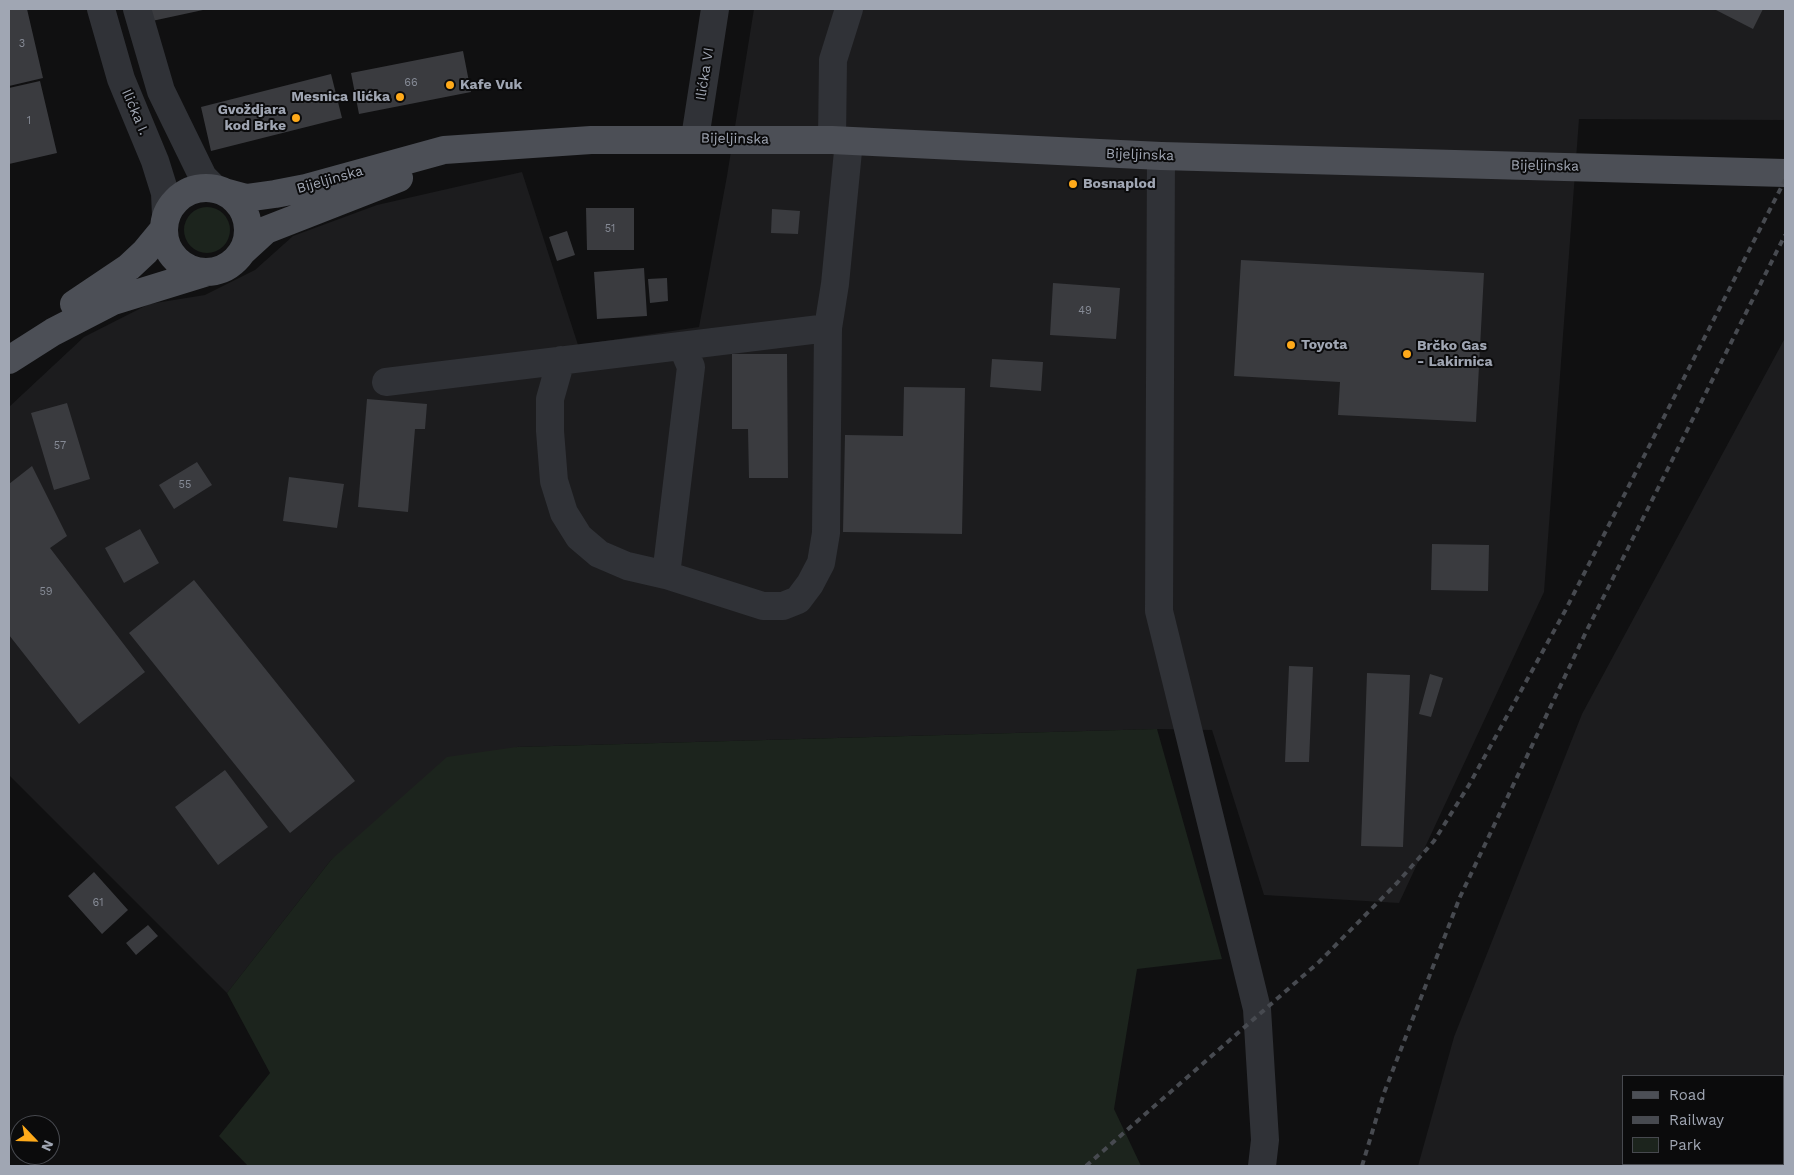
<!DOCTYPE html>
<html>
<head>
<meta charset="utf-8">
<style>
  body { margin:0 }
  #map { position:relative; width:1794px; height:1175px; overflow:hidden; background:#101011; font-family:"Work Sans",sans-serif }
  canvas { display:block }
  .frame { position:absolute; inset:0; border:10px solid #a0a6b3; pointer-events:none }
  .legend { position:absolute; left:1622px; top:1075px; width:162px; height:90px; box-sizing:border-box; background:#0b0b0c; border:1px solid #47494f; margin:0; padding:6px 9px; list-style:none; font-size:15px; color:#a0a6b3 }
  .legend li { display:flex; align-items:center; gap:10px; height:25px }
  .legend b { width:25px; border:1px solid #47494f }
  .north { position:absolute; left:10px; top:1115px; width:50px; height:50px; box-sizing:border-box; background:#0b0b0c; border:1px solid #47494f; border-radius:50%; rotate:114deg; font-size:14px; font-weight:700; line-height:20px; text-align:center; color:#a0a6b3 }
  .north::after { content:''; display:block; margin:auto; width:18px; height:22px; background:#ffaa1a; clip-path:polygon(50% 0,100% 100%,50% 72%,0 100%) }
</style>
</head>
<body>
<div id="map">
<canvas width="1794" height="1175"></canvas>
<div class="frame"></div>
<ul class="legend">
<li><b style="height:6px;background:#4c4f56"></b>Road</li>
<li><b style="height:6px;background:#474a50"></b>Railway</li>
<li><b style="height:14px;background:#1c241d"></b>Park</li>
</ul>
<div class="north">N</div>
</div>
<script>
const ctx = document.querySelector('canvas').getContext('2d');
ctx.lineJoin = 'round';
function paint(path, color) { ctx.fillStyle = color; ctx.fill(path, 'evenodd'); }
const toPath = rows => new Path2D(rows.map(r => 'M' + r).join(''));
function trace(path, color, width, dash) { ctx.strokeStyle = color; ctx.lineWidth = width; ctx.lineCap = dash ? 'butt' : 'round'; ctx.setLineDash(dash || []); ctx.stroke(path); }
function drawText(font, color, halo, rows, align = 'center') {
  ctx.font = font + ' "Work Sans",sans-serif'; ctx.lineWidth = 4; ctx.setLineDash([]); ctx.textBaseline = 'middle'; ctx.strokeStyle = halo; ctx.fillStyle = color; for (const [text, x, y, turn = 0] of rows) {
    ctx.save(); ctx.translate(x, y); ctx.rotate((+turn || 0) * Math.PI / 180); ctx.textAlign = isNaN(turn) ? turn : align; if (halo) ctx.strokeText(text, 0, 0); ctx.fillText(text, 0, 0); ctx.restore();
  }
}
paint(toPath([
  [754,9,1785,9,1785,120,1579,119,1544,592,1399,903,1264,895,1212,730,1157,729,517,747,331,860,227,993,9,775,9,407,84,337,149,304,205,295,255,270,293,236,377,205,522,172,578,345,699,327,727,176],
  [1785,338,1785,1166,1418,1166,1454,1037,1582,714],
  [1623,1076,1783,1076,1783,1164,1623,1164]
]), '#1c1c1e');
paint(toPath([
  '184 230a23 23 0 1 1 46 0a23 23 0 1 1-46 0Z',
  [1157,729,1222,959,1137,969,1114,1109,1141,1166,248,1166,219,1136,270,1073,227,993,331,860,447,757,517,747]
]), '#1c241d');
paint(toPath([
  [15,9,27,9,43,78,9,86,9,10],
  [149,9,203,9,203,10,152,21],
  [1714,9,1763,9,1753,29],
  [463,51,471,92,359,114,351,73],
  [331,74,342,118,211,151,201,107],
  [40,81,57,153,9,164,9,88],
  [586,208,634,208,634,250,587,250],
  [772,209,800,211,798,234,771,233],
  [567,231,575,255,557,261,549,237],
  [1241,260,1484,273,1476,422,1338,415,1340,382,1234,376],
  [644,268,647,316,597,319,594,272],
  [667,278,668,301,650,303,648,279],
  [1053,283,1120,288,1116,339,1050,335],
  [732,354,787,354,788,478,749,478,748,429,732,429],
  [992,359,1043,362,1041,391,990,387],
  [904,387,965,388,962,534,843,532,845,435,903,436],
  [367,399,427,404,425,429,415,429,408,512,358,507],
  [67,403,90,479,54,490,31,413],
  [197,462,212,485,174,509,159,485],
  [32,466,67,536,50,548,145,672,79,724,9,635,9,484],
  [289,477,344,484,337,528,283,521],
  [140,529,159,563,124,583,105,548],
  [1432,544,1489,545,1488,591,1431,590],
  [194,580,355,781,290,833,129,633],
  [1289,666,1313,667,1309,762,1285,762],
  [1367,673,1410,675,1403,847,1361,846],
  [1430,674,1443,678,1431,717,1419,714],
  [225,770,268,827,218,865,175,807],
  [94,872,128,910,102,934,68,896],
  [148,925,158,936,136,955,126,943],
  [1646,1164,1681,1164,1682,1166,1639,1166]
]), '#3a3b3f');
trace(toPath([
  [101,9,121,79,155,161,165,193,166,215],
  [137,9,161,91,203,177,215,189],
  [695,138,715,9],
  [832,140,833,60,849,9],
  [1161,156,1159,611,1257,1009,1265,1140,1262,1166],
  [561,360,550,399,550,431,554,481,564,513,579,537,599,554,627,566,666,575,763,606,783,606,798,600,810,584,821,563,826,533,828,328],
  [386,382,828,328,835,284,849,141],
  [666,575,691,367,683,348]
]), '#303237', 28);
trace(toPath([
  '164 230a42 42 0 1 1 84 0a42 42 0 1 1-84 0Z',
  [224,192,246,198,275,194,306,188,444,150,591,140,832,140,1161,156,1785,173],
  [242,252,266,230,399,178],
  [74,304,129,267,145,252,164,229],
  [9,360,53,332,113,301,207,272]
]), '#4c4f56', 28);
trace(toPath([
  [1086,1166,1319,962,1397,883,1434,841,1469,785,1565,611,1785,180],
  [1362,1166,1384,1093,1460,897,1587,630,1785,235]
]), '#474a50', 4, [6, 5]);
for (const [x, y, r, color] of [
  [450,85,5,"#ffaa1a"],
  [400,97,5,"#ffaa1a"],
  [296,118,5,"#ffaa1a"],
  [1073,184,5,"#ffaa1a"],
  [1291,345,5,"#ffaa1a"],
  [1407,354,5,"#ffaa1a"]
]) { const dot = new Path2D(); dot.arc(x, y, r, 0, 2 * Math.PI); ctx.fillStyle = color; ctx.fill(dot); trace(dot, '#0b0b0c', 2); }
drawText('11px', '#868b96', null, [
  ["3",22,44],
  ["66",411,83],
  ["1",29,121],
  ["51",610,229],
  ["49",1085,311],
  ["57",60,446],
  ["55",185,485],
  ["59",46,592],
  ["61",98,903]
]);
drawText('14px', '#a0a6b3', '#0b0b0c', [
  ["Ilićka VI",705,74,-81],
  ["Ilićka I.",135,112,67],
  ["Bijeljinska",735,139,1],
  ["Bijeljinska",1140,155,2],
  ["Bijeljinska",1545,166,1],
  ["Bijeljinska",330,180,-16]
]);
drawText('bold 14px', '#a0a6b3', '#0b0b0c', [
  ["Kafe Vuk",460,85],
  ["Mesnica Ilićka",390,97,"right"],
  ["Gvoždjara",286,110,"right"],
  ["kod Brke",286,126,"right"],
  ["Bosnaplod",1083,184],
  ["Toyota",1301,345],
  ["Brčko Gas",1417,346],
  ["- Lakirnica",1417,362]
], 'left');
</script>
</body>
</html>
